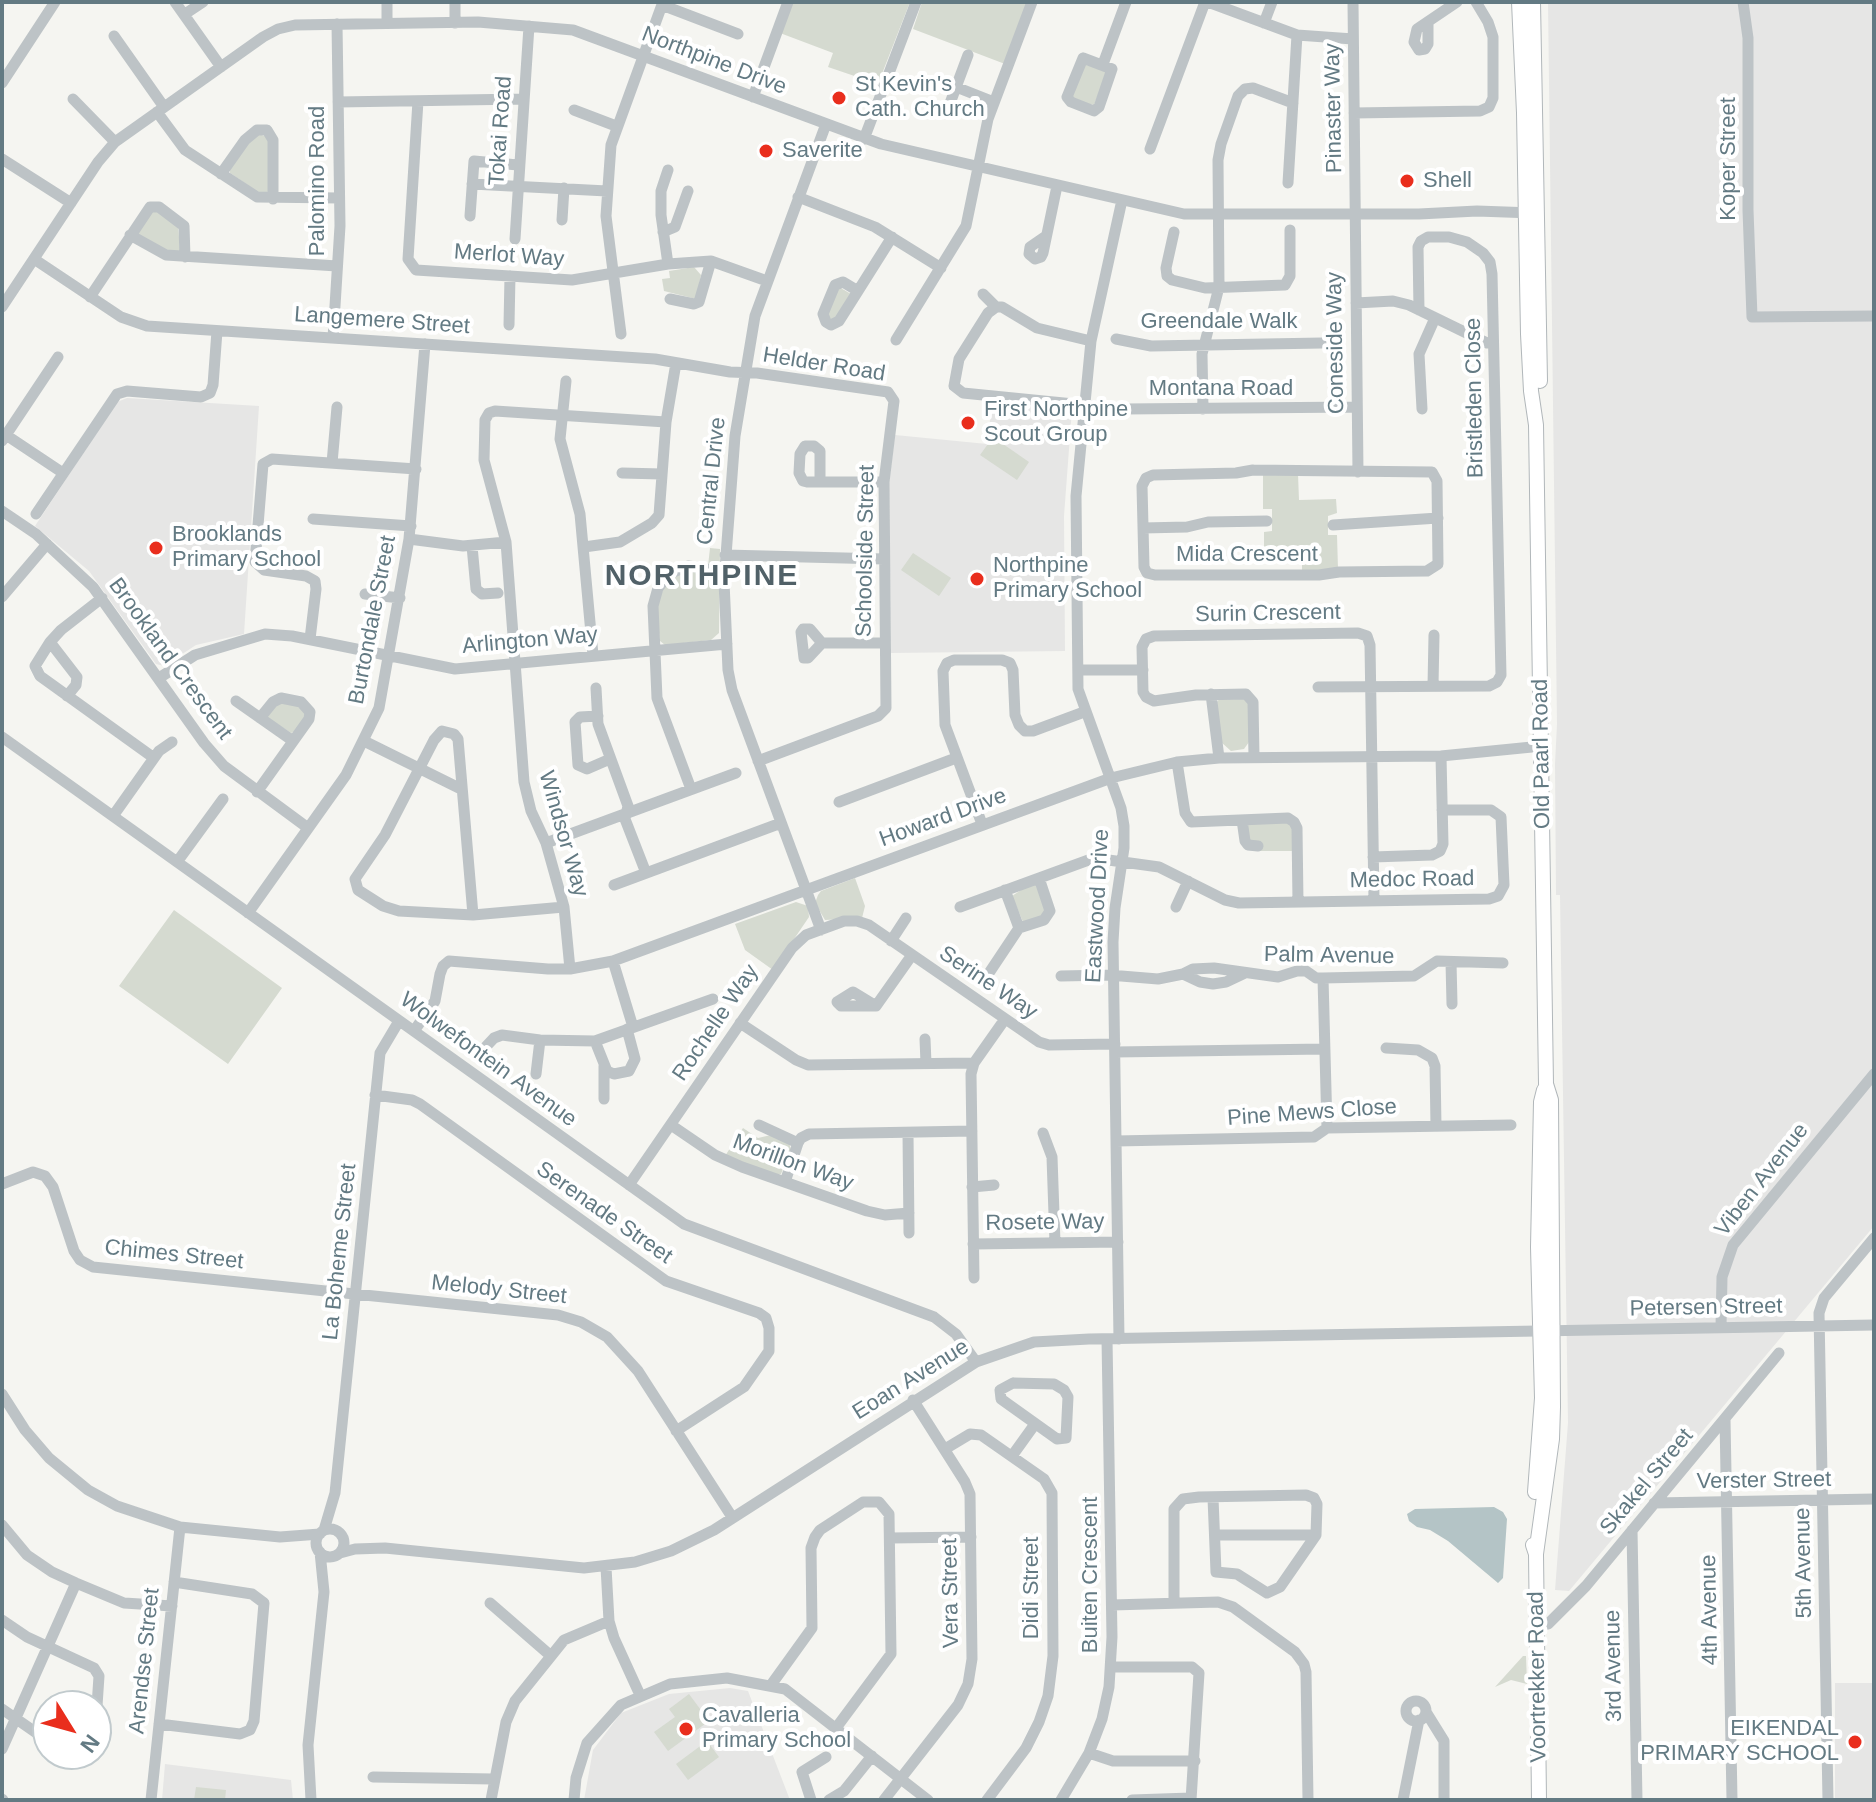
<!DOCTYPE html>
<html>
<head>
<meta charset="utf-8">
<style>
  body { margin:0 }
  #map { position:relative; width:1876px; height:1802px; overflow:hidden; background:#f5f5f1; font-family:Helvetica,sans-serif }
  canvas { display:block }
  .frame { position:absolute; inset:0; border:4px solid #637a83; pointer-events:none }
  .north { position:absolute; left:32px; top:1690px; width:80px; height:80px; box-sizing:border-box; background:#fff; border:2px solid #c1cacd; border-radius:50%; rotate:127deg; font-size:22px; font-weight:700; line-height:32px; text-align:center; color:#637a83 }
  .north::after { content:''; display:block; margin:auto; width:28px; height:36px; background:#e92e1d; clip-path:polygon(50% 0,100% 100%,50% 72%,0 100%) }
</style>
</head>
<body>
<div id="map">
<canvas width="1876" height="1802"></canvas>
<div class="frame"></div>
<div class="north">N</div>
</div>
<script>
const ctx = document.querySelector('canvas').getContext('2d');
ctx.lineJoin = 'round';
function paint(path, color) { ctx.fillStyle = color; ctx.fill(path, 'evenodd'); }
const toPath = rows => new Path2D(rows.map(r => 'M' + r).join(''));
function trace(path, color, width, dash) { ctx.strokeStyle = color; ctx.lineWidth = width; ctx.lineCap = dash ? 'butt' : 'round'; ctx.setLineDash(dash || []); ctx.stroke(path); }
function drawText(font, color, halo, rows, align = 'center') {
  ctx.font = font + ' Helvetica,sans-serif'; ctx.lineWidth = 8; ctx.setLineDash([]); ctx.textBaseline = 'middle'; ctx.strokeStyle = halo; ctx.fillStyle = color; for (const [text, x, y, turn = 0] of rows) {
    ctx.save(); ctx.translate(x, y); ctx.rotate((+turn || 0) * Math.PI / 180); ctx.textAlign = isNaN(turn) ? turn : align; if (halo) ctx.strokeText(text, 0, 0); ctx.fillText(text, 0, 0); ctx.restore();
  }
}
paint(toPath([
  [1548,2,1874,2,1874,1226,1569,1591,1555,1590,1568,1423,1560,895,1556,895,1555,764,1557,724],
  [127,398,259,406,244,634,196,645,164,666,156,664,89,571,35,526,117,402],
  [996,403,1072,409,1064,516,1065,651,891,653,889,483,895,435,987,444,992,404],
  [1835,1683,1874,1683,1874,1800,1835,1800],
  [730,1688,748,1691,790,1800,584,1800,593,1750,621,1713,669,1694],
  [165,1764,291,1780,293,1800,162,1800]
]), '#e6e6e5');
paint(toPath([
  [791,2,910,2,878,84,828,67,833,53,780,33],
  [922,2,1028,2,1005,64,913,29],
  [1084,64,1107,72,1094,105,1075,101,1071,95],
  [258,134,268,137,269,191,262,195,230,173,230,168,246,144],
  [154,210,178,224,180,250,177,252,165,251,138,235,139,227],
  [694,267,701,275,696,299,664,291,662,279,670,278,669,271],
  [839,287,851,294,836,319,831,321,826,314],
  [993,437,1029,462,1017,480,980,455],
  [1263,474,1298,474,1299,500,1336,499,1337,513,1328,516,1328,535,1337,535,1338,569,1302,572,1302,548,1264,547,1264,532,1272,531,1272,509,1263,509],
  [710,548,720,549,719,633,711,640,665,645,660,641,656,607,666,582,689,569,697,574,707,575],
  [913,553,951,578,939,596,901,570],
  [1242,696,1249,701,1249,742,1244,749,1231,751,1221,742,1217,702,1220,698],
  [277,702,300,705,306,715,294,732,291,733,268,718,268,712],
  [1286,821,1293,826,1294,851,1259,851,1259,843,1247,839,1248,824],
  [855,878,865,906,862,918,825,920,815,903,818,895,821,891],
  [1030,884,1036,885,1047,907,1045,915,1023,922,1012,896],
  [796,902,808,906,809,917,773,970,745,950,735,924],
  [174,910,282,988,228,1064,119,986],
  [743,1128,758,1138,771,1135,789,1143,791,1149,781,1174,777,1175,725,1156],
  [1523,1656,1526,1656,1527,1684,1511,1680,1495,1687],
  [689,1694,709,1721,668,1751,654,1732,675,1717,669,1709],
  [707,1741,719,1757,688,1780,676,1764],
  [196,1787,226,1790,225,1800,194,1800]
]), '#d5dad0');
paint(toPath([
  [1494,1507,1503,1512,1507,1519,1503,1578,1498,1583,1448,1541,1430,1530,1417,1527,1409,1521,1407,1514,1415,1509]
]), '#b4c4c6');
const major = toPath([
  [1519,2,1524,113,1528,334,1531,391,1536,425,1546,1084,1551,1100,1553,1407,1552,1439,1536,1554],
  [1533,2,1540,381],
  [1535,1492,1542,1398,1538,1247,1541,1102,1544,1090],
  [1533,1545,1536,1554,1539,1800]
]);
trace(major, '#b1b7ba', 16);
trace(toPath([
  [175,2,221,67],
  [387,2,387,23],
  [455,2,455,23],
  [1208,2,1297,35,1353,39],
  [1353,2,1358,472],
  [1743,2,1748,38,1748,210,1752,317,1874,316],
  [662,5,738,34],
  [185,14,203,2],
  [1428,22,1428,44,1425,49,1419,50,1414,42,1417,29,1457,2],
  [1264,23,1272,2],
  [114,36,164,107],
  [1083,58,1112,69,1099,107,1094,111,1071,102,1067,97,1083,58],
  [1103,64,1126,2],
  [2,83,55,2],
  [956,87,994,102],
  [753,97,788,2],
  [73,99,115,142],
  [418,101,408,259,416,270,572,280,668,264,711,261,767,281],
  [338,102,523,99],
  [574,110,616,126],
  [157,112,185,150,257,197,339,198],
  [1354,113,1480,111,1489,107,1493,98,1493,37,1488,22,1476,2],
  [946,114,968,55],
  [864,139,916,2],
  [1150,149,1205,2],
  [2,159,71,203],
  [221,174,245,140,257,130,267,130,273,140,273,199],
  [1288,183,1297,35],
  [472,184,607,191],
  [798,197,875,227,941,268],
  [470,216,474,161,518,165],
  [562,220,564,188],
  [663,232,675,227,688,191],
  [1174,232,1166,268,1167,276,1172,280,1205,288,1285,285,1290,276,1290,230],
  [130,235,166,255,337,266],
  [1046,236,1030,247,1029,254,1035,259,1041,257,1043,253,1057,186],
  [515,239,529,26],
  [34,259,121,317,147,326,655,359,730,372,757,373,888,392,894,401,884,482,886,708,878,716,758,761],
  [668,264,661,215,661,191,668,170],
  [858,291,843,282,835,285,823,314,826,322,831,325,839,321,858,291,892,237],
  [983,294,996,307],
  [90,297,150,207,159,207,184,226,185,257],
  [670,299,694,304,699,302,711,261],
  [1356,303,1393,301,1409,305,1487,343,1493,343],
  [2,307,98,162,115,142,263,37,278,29,295,25,478,22,573,30,881,144,1184,214,1419,214,1477,211,1533,213],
  [509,325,510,276],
  [621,334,606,216,611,145,663,2],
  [333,338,340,226,337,24],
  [1116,339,1151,346,1322,343],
  [896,340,966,226,988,119,1032,2],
  [1091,341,1037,328,1002,307,996,307,988,313,959,359,954,386,963,393,1124,409,1357,407],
  [566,381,560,439,580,514,593,655],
  [1203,409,1202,354,1219,287,1218,160,1221,144,1238,96,1245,89,1253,88,1293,103],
  [1422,409,1419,354,1435,318],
  [6,435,63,473],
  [2,441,58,357],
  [332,463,337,407],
  [1253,470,1432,472,1437,481,1438,564,1427,571,1339,572,1319,575,1155,575,1147,573,1144,567,1142,486,1146,478,1153,475,1236,473,1253,470],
  [622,473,662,474],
  [820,482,820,451,814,446,805,446,800,454,799,473,803,481,807,482,884,482],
  [2,511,36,534,93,587,204,743,224,766,308,828],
  [36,514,117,394,127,391,201,397,210,393,213,385,217,331],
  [313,519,411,526],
  [1333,525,1438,518],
  [1143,528,1187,527,1208,522,1267,521],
  [409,539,463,546,506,542],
  [472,546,476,589,482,594,498,593],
  [584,547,620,542,652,523,659,515,666,422,676,363],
  [725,555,884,559],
  [365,594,400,598],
  [2,597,47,544],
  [102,598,61,630,50,642,35,666,40,676,154,758,113,816],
  [310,639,316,589,315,581,306,576,264,570,255,562,263,464,272,459,416,469],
  [50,642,77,677,76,685,67,696],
  [822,643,810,629,803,629,801,632,804,658,808,658,822,643,885,643],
  [1078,670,1143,670],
  [159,678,195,655,265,634,292,636,455,669,727,644],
  [1433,686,1434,635],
  [1318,687,1489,686,1497,682,1501,675,1492,274,1490,262,1483,253,1467,242,1449,237,1428,237,1421,241,1418,247,1419,310],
  [596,688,598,724,628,806,625,819,646,873],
  [1211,694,1219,758],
  [236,701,293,741],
  [598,716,580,717,575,722,578,765,587,769,610,759],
  [2,737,684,1224,934,1317,956,1334,976,1362],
  [364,741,461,789],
  [1254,757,1253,702,1246,694,1196,695,1154,701,1146,697,1143,692,1142,647,1146,639,1154,636,1358,633,1367,636,1370,645,1374,901],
  [154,758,159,751,172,742],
  [1177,762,1185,813,1191,822,1288,818,1294,822,1297,828,1298,902],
  [691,789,657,698,653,606,658,588,669,574,688,566,705,568],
  [257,792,309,719,310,712,301,702,281,698,273,702,260,718],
  [839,802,956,758],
  [1242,820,1245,841,1248,845,1258,846],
  [982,824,945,725,943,671,947,663,954,660,1002,660,1010,663,1013,670,1015,715,1019,725,1025,731,1033,731,1084,712],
  [546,843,736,773],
  [1373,857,1432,855,1440,851,1443,844,1441,756],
  [177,862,223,799],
  [614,885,781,823],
  [1005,890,1019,928,1044,920,1050,911,1039,878],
  [960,907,1094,858,1159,867,1225,900,1239,903,1489,899,1498,896,1504,885,1501,817,1491,810,1442,810],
  [1176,907,1188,881],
  [248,913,346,775,379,708,409,539,425,344],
  [473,915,458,739,454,734,442,731,434,740,385,835,355,879,358,890,383,906,399,911,473,915,564,907],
  [821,930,732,690,728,670,724,582,735,436,755,316,826,124],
  [891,941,906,918],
  [613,961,633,1027],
  [1451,962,1452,1004],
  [570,969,564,907,546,843,531,811,524,782,506,542,484,460,485,420,489,413,495,411,666,422],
  [1183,974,1200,982,1213,984,1226,982,1245,973],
  [1061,976,1109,975,1158,979,1183,974,1193,969,1214,968,1278,977,1297,971,1306,971,1316,978,1323,978,1414,976,1437,961,1503,963],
  [1323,978,1327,1128],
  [983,982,1019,928],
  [876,1006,841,1006,837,1002,853,992,876,1006,912,955],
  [424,1016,472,1052,479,1054,494,1038,502,1035,540,1040,595,1041,713,999],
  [740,1023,796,1060,808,1065,974,1063],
  [414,1031,435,1001,440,974,443,966,449,961,548,969,570,969,613,961,1111,778,1177,762,1219,758,1441,756,1542,746],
  [925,1039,926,1063],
  [595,1041,607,1071,614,1074,629,1071,635,1059,627,1029],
  [1386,1048,1418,1050,1432,1058,1435,1066,1436,1126],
  [1115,1052,1324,1049],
  [604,1066,604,1099],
  [536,1074,540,1040],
  [375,1095,412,1100,420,1104,666,1281,759,1313,766,1318,769,1328,769,1351,744,1387,676,1431],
  [671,1125,715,1155,742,1167,867,1211,885,1215,909,1213],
  [759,1125,798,1143],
  [908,1133,909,1233],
  [1043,1133,1052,1157,1055,1243],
  [1116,1141,1314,1137,1327,1128,1511,1125],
  [785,1182,798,1143,801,1138,809,1134,972,1131],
  [2,1184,33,1172,45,1176,53,1187,74,1251,80,1260,93,1267,558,1315,581,1322,607,1337,638,1371,732,1517],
  [629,1185,792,948,806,935,844,921,857,921,869,925,1039,1042,1049,1045,1115,1044],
  [972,1187,994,1185],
  [973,1244,1118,1242],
  [974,1278,971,1074,974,1063,1005,1019],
  [1721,1327,1722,1277,1733,1245,1874,1074],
  [1119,1339,1113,942,1115,908,1124,848,1124,826,1121,808,1078,689,1076,496,1091,341,1122,200],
  [1013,1383,1054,1384,1064,1390,1068,1397,1066,1438,1057,1439,1001,1399,1000,1390,1013,1383],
  [2,1394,25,1430,49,1458,88,1490,117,1506,180,1527,280,1537,320,1534],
  [1725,1419,1732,1800],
  [945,1449,970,1434,981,1435,1044,1479,1052,1493,1053,1656,1048,1696,1039,1722,1026,1748,987,1800],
  [1012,1456,1035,1424],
  [1654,1503,1874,1499],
  [2,1525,27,1555,52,1572,76,1583,124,1603,172,1606],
  '316 1543a14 14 0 1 1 28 0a14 14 0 1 1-28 0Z',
  [324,1530,335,1493,380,1053,399,1021],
  [1632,1530,1637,1800],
  [1215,1535,1316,1535],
  [890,1538,971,1537],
  [340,1553,355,1549,385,1548,584,1568,635,1562,671,1551,714,1530,976,1362,1034,1342,1089,1339,1874,1325],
  [606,1567,609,1621,614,1638,640,1695],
  [490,1603,551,1656],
  [1174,1603,1174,1509,1183,1499,1199,1497,1306,1495,1314,1498,1317,1504,1316,1535,1280,1587,1267,1593,1237,1574,1216,1572,1213,1498],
  [1112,1605,1218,1602,1233,1607,1295,1652,1304,1664,1306,1672,1308,1800],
  [2,1620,27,1637,94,1668,99,1676,96,1721],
  [1537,1625,1548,1624,1586,1586,1779,1353],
  [1111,1667,1192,1667,1199,1673,1191,1800],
  [771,1685,812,1628,811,1548,815,1537,820,1530,863,1502,879,1502,889,1514,891,1654,836,1728],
  '1406 1711a10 10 0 1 1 20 0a10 10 0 1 1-20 0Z',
  [2,1709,38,1734,48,1738],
  [1426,1712,1444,1741,1444,1800],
  [159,1724,240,1734,250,1730,254,1721,264,1603,252,1594,174,1582],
  [2,1749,76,1583],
  [1089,1753,1113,1761,1195,1761],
  [373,1777,493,1779],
  [2,1799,3,1800],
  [151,1800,180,1527],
  [311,1800,308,1745,324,1592,320,1552],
  [491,1800,506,1722,515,1701,564,1640,609,1621],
  [574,1800,576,1778,587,1743,621,1705,670,1684,727,1678,785,1689,928,1800],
  [811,1800,802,1772,826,1757],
  [829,1800,844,1791,872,1756],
  [884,1800,958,1705,968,1684,972,1659,970,1494,965,1482,913,1400],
  [1061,1800,1089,1753,1102,1719,1109,1687,1112,1637,1107,1339],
  [1132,1800,1191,1798],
  [1403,1800,1419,1720],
  [1828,1800,1819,1313,1824,1298,1874,1238]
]), '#bdc3c6', 11);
trace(major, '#fff', 14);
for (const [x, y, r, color] of [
  [839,98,8,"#e92e1d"],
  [766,151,8,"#e92e1d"],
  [1407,181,8,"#e92e1d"],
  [968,423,8,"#e92e1d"],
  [156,548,8,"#e92e1d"],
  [977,579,8,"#e92e1d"],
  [686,1729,8,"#e92e1d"],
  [1855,1742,8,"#e92e1d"]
]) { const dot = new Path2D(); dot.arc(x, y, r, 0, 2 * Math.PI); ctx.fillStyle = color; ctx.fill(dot); trace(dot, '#fff', 3); }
drawText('22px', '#637a83', '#fff', [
  ["Northpine Drive",714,61,21],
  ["Pinaster Way",1334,108,-91],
  ["Tokai Road",501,131,-86],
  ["Koper Street",1729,159,-90],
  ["Palomino Road",318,181,-90],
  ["Merlot Way",509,256,4],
  ["Langemere Street",382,321,4],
  ["Greendale Walk",1219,322],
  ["Coneside Way",1336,343,-91],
  ["Helder Road",824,365,9],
  ["Montana Road",1221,389],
  ["Bristleden Close",1475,398,-91],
  ["Central Drive",712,481,-84],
  ["Schoolside Street",866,551,-89],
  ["Mida Crescent",1247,555],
  ["Surin Crescent",1268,614,-1],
  ["Burtondale Street",373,620,-79],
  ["Arlington Way",530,641,-5],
  ["Brookland Crescent",170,659,54],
  ["Old Paarl Road",1542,754,-91],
  ["Howard Drive",943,818,-20],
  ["Windsor Way",563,834,74],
  ["Medoc Road",1412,880,-1],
  ["Eastwood Drive",1098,906,-87],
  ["Palm Avenue",1329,956,1],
  ["Serine Way",988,983,34],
  ["Rochelle Way",716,1023,-56],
  ["Wolwefontein Avenue",488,1060,36],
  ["Pine Mews Close",1312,1113,-4],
  ["Morillon Way",793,1163,20],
  ["Viben Avenue",1762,1180,-52],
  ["Serenade Street",604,1213,35],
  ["Rosete Way",1045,1223,-1],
  ["La Boheme Street",340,1252,-84],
  ["Chimes Street",174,1255,6],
  ["Melody Street",499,1290,6],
  ["Petersen Street",1706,1308,-1],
  ["Eoan Avenue",911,1380,-32],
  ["Verster Street",1764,1481,-1],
  ["Skakel Street",1647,1482,-50],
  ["5th Avenue",1804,1563,-91],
  ["Buiten Crescent",1091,1575,-90],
  ["Didi Street",1032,1588,-90],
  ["Vera Street",951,1593,-91],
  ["4th Avenue",1710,1610,-91],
  ["Arendse Street",145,1661,-84],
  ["3rd Avenue",1614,1666,-91],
  ["Voortrekker Road",1538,1677,-91]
]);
drawText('22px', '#637a83', '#fff', [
  ["St Kevin's",855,85],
  ["Cath. Church",855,110],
  ["Saverite",782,151],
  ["Shell",1423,181],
  ["First Northpine",984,410],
  ["Scout Group",984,435],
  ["Brooklands",172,535],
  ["Primary School",172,560],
  ["Northpine",993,566],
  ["Primary School",993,591],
  ["Cavalleria",702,1716],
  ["Primary School",702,1741],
  ["EIKENDAL",1839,1729,"right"],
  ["PRIMARY SCHOOL",1839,1754,"right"]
], 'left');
ctx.letterSpacing = '2px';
drawText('bold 30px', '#516168', '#fff', [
  ["NORTHPINE",702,577]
]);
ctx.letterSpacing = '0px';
</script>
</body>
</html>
